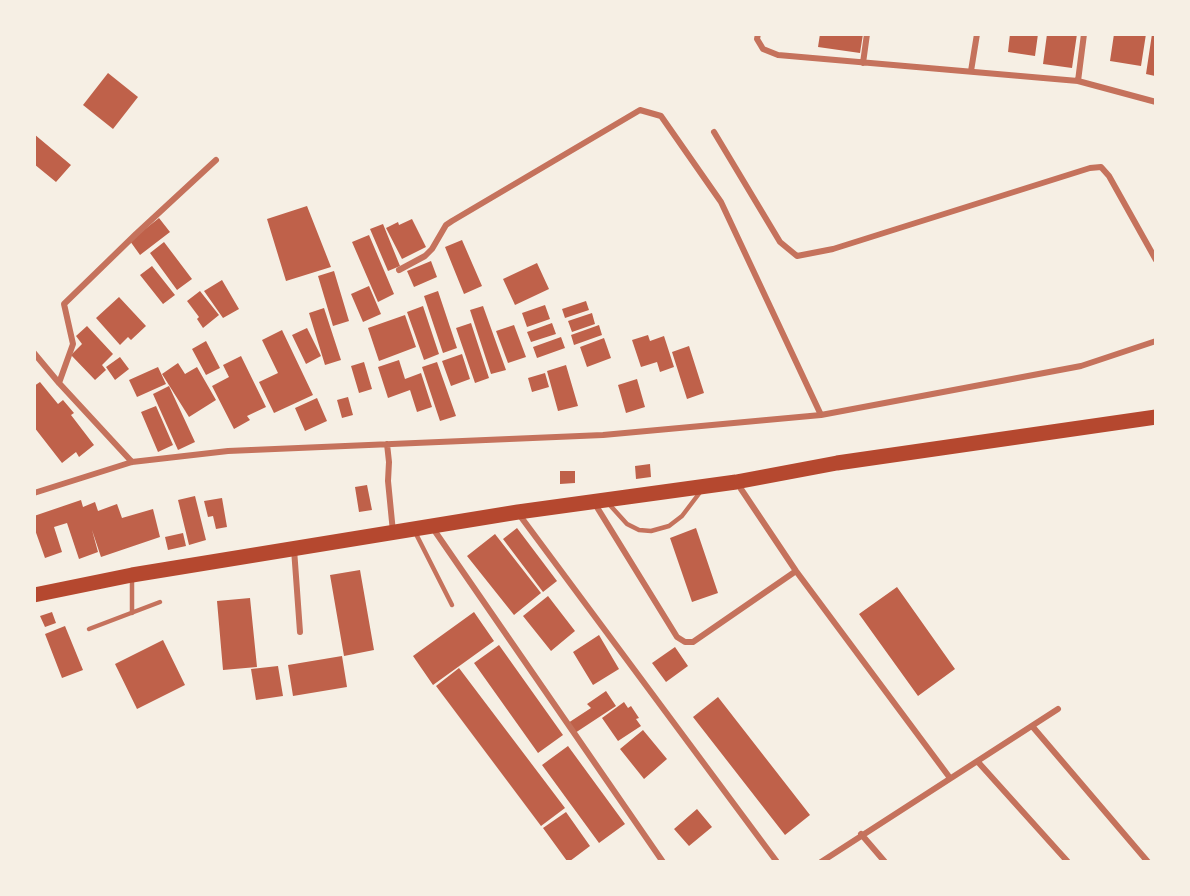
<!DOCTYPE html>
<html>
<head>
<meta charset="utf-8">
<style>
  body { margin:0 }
  #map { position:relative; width:1190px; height:896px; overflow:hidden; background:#f6efe4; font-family:"Exo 2",sans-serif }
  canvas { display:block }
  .frame { position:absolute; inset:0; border:36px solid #f6efe4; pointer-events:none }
</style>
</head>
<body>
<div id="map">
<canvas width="1190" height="896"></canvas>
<div class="frame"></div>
</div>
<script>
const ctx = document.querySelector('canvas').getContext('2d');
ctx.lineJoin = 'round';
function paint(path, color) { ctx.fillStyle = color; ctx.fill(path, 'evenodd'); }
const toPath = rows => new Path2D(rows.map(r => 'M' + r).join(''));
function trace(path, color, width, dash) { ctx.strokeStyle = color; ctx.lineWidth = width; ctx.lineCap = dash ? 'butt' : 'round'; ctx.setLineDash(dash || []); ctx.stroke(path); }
paint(toPath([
  [820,34,863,34,860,53,818,47],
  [1010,34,1038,34,1035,56,1008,52],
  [1047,34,1077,34,1072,68,1043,64],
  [1114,34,1146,34,1141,66,1110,61],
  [1152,34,1155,34,1155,76,1146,74],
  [108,73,138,97,113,129,83,105],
  [34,134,71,165,56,182,34,164],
  [307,206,331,267,286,281,267,219],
  [159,218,170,232,140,255,130,241],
  [412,219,426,247,402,259,386,228,398,222,399,225],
  [383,224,400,266,388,271,370,229],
  [369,235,394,294,378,302,352,242],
  [462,240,482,286,464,294,445,247],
  [164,242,192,279,177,290,150,253],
  [431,261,437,277,414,287,407,271],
  [537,263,549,289,515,305,503,279],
  [152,266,175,295,163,304,140,275],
  [334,271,349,321,333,326,318,276],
  [222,280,239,309,223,318,204,291],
  [369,286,381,314,363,322,351,294],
  [200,291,219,315,203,328,197,319,199,317,187,301],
  [438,291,457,348,443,353,424,296],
  [119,297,146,326,131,340,128,337,120,345,96,318],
  [586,301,589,310,565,318,562,309],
  [545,305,550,319,527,327,522,313],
  [423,306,439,354,424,360,407,312],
  [483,306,506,370,491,374,470,310],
  [324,308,341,360,325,365,309,313],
  [592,313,595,324,572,332,568,321],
  [405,315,416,347,379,361,368,328],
  [471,323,489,378,475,383,456,328],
  [552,323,556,334,531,342,527,332],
  [514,325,526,357,508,363,496,331],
  [599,325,602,335,574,345,571,335],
  [87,326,113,354,102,365,106,370,95,380,71,355,82,344,76,336],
  [307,328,321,356,306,364,292,335],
  [282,330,313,395,274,413,259,382,278,373,262,340],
  [648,335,650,341,664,336,674,367,660,372,657,362,641,367,632,340],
  [561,337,565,348,537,358,533,347],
  [604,338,611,358,587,367,580,347],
  [206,341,220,368,206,375,192,349],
  [689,346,704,393,687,399,672,352],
  [462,354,470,379,451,386,442,361],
  [241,356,266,407,247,416,250,420,234,429,212,386,229,377,223,365],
  [120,357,129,369,115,380,106,367],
  [399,360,405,379,421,373,432,407,417,412,410,390,388,398,378,367],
  [364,362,372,389,359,393,351,366],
  [437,362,456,416,440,421,422,367],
  [178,363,185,374,197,367,216,400,189,417,162,374],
  [566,365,578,406,558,411,547,371],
  [158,367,166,384,137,397,129,380],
  [545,373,549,387,532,392,528,378],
  [637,379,645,407,626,413,618,385],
  [40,382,58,404,63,400,74,413,71,415,94,445,79,457,76,452,62,463,34,427,34,386],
  [169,386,195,442,178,450,153,394],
  [348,397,353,415,342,418,337,400],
  [317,398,327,421,305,431,295,408],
  [156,406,173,445,158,452,141,412],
  [650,464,651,477,636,479,635,466],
  [560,471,575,471,575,483,560,484],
  [367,485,372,510,359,512,355,487],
  [195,496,206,540,189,545,178,500],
  [222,498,227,527,216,529,213,516,208,517,204,501],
  [81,500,83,507,95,502,98,511,117,504,122,518,153,509,160,537,101,557,92,530,98,552,79,559,67,523,54,527,62,552,45,558,34,527,34,516],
  [517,528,557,581,543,592,503,539],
  [696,528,718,593,692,602,670,538],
  [183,533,186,546,168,550,165,537],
  [495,534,541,593,514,615,467,556],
  [360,570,374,650,344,656,330,575],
  [897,587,955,669,918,696,859,614],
  [548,596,575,631,551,651,523,616],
  [250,598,257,667,223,670,217,601],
  [52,612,56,623,45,627,40,616],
  [474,612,494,641,433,685,413,656],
  [65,626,83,670,62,678,45,634],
  [599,635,619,669,593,685,573,652],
  [163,640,185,685,137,709,115,664],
  [499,645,563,735,538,753,474,663],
  [675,647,688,666,666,682,652,663],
  [342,656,347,687,293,696,288,665],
  [278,666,283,696,256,700,251,669],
  [459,668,565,808,541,826,436,686],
  [606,691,616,706,575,733,568,723,591,708,587,704],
  [718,697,810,815,785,835,693,717],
  [624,702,628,708,631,706,639,718,636,719,641,726,618,741,602,718],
  [643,730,667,759,644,779,620,749],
  [568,746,625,824,599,843,542,765],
  [697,809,712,827,689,846,674,829],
  [566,812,590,846,570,861,567,861,543,828]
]), '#bf614a');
trace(toPath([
  [608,503,627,524,639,530,651,531,669,526,682,516,701,491],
  [415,532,452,605],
  [132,613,132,578],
  [89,629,160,602]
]), '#c5725c', 4.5);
trace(toPath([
  [758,34,757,39,763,49,778,55,1078,81,1156,102],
  [863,63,867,34],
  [971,71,977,34],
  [1078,81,1084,34],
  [714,132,780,242,797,256,833,249,1090,168,1101,167,1109,176,1156,260],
  [399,270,425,256,432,249,446,225,452,221,640,110,661,116,721,202,821,415],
  [34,353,59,383,132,462],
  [59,383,73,344,64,304,136,234,216,160],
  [387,444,389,462,388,481,393,532],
  [737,483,796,571,950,778],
  [34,493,132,462,228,451,603,435,821,415,1081,366,1156,341],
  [595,504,677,637,685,642,693,642,796,571],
  [518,513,777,862],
  [432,527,663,862],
  [294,549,300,632],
  [1032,726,1148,862],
  [978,762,1068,862],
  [861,834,885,862],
  [821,862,1058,709]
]), '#c5725c', 6);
trace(toPath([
  [34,595,132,575,518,512,736,482,837,463,1156,417]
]), '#b5482f', 15);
</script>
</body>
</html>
